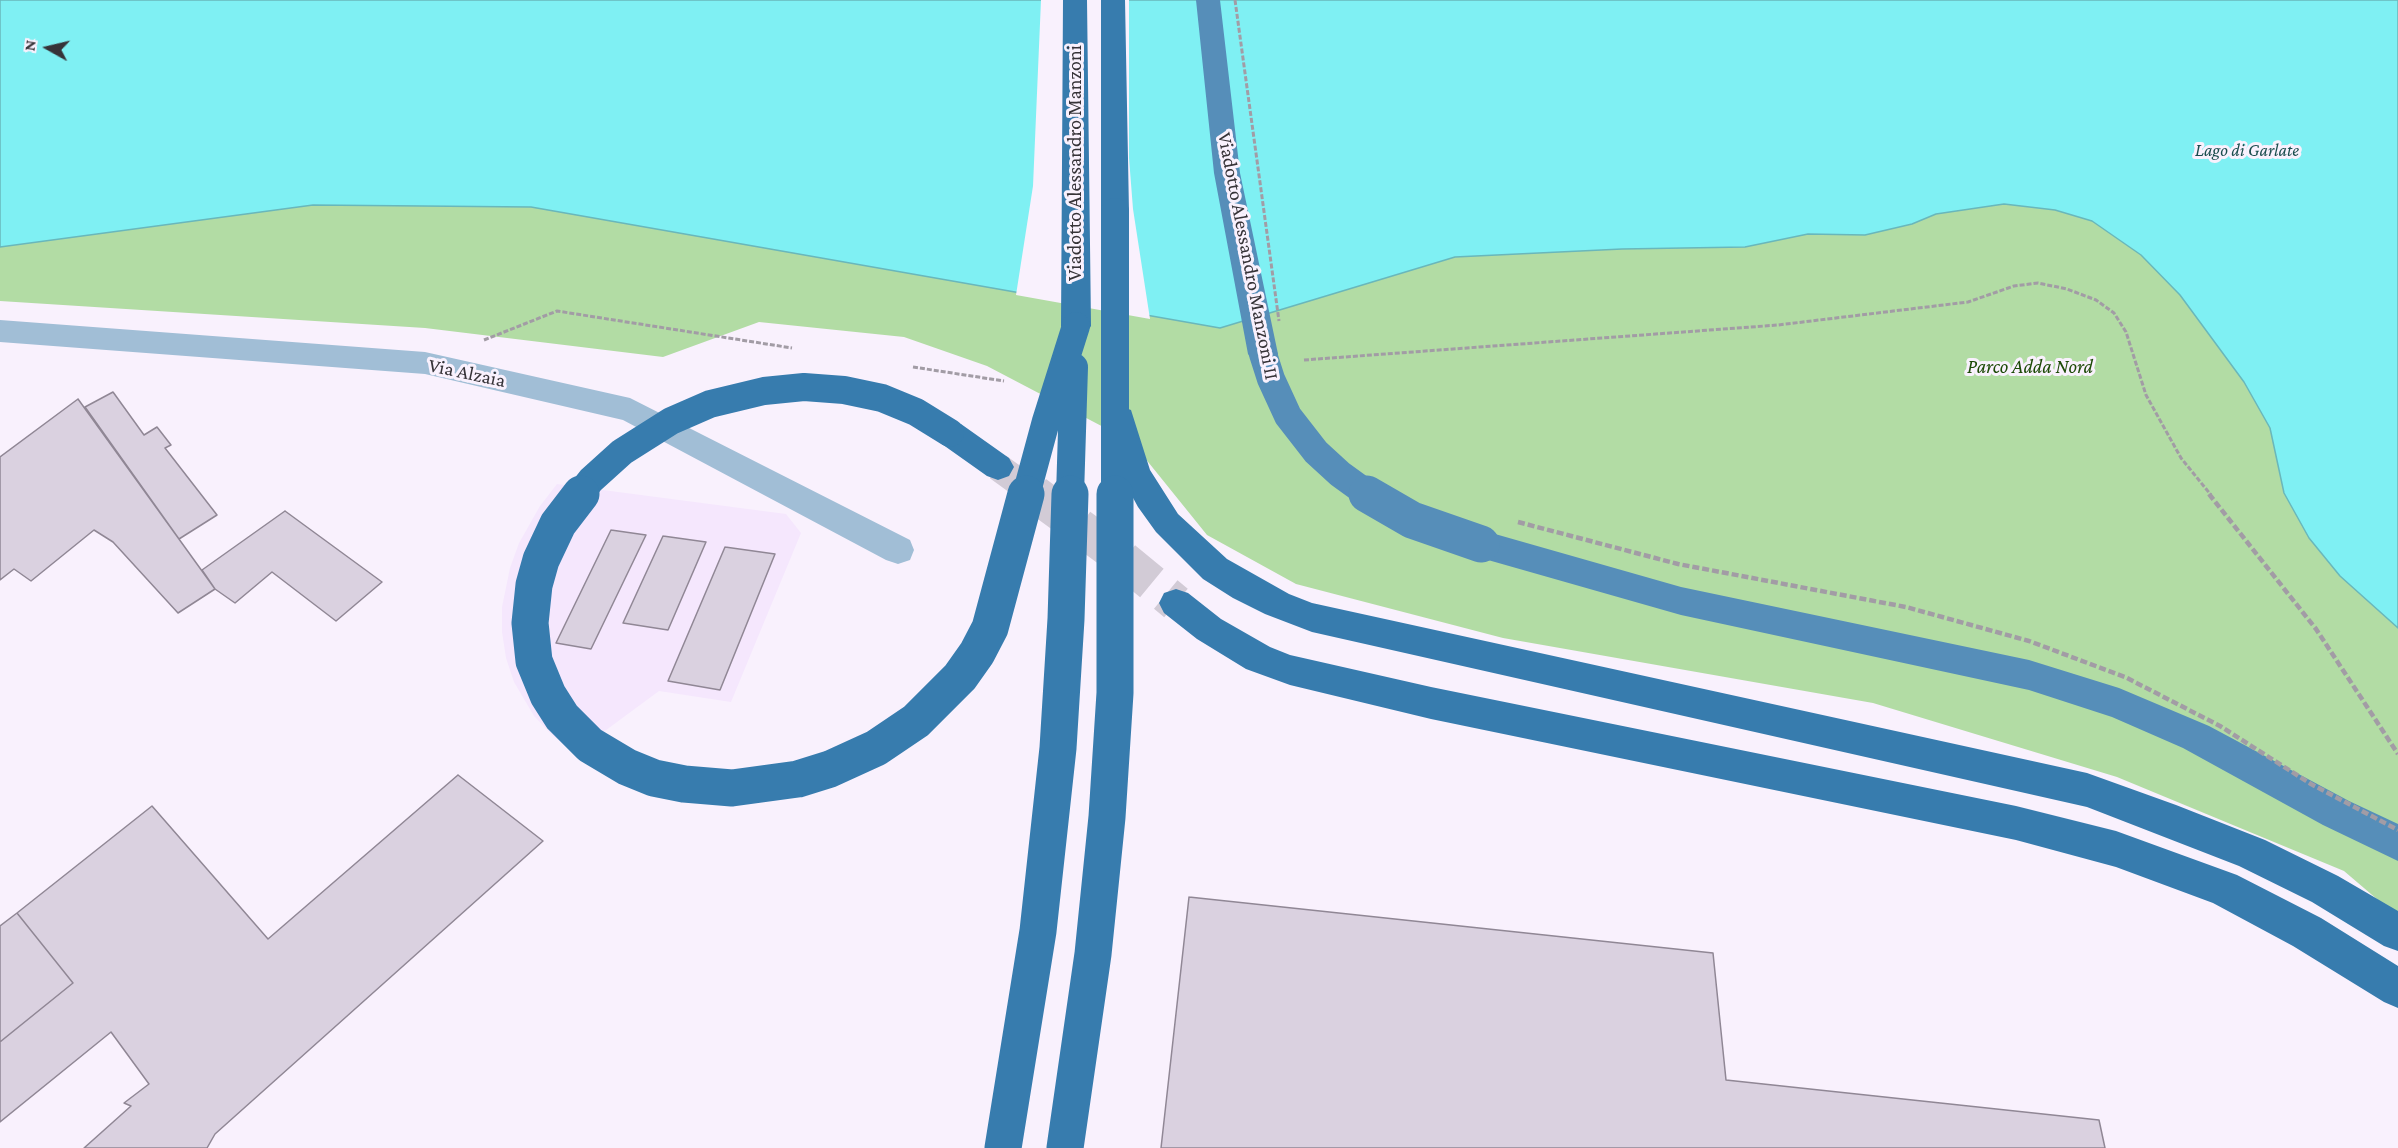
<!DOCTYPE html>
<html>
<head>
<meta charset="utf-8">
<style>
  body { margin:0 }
  #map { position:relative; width:2398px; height:1148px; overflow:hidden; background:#f9f1fd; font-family:"Crimson Pro",serif }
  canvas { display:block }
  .north { position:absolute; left:18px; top:18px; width:60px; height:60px; -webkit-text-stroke:4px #f9f1fd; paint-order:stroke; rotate:278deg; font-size:16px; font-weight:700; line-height:24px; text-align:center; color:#363338 }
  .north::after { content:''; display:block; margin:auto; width:21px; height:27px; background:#363338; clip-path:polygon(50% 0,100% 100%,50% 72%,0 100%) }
</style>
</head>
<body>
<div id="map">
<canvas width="2398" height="1148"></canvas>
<div class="north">N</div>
</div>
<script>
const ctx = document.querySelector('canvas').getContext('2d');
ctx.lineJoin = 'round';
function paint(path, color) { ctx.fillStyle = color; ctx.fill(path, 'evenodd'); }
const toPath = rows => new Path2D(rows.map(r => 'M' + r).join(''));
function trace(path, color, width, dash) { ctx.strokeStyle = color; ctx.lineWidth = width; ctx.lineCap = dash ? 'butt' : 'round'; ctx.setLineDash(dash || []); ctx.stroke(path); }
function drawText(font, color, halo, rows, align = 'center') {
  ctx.font = font + ' "Crimson Pro",serif'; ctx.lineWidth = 6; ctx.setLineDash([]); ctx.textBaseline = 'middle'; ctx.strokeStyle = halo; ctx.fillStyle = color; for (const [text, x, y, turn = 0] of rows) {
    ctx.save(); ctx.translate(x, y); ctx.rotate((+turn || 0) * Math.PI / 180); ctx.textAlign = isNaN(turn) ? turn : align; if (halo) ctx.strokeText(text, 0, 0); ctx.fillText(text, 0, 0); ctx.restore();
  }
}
paint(toPath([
  [557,484,786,514,801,533,731,702,659,691,575,753,553,736,534,716,514,682,506,658,502,632,502,607,510,568,519,543,540,506]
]), '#f5e7fd');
paint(toPath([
  [0,0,2398,0,2398,917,2344,871,2117,777,1873,703,1503,638,1296,584,1207,535,1132,442,987,366,904,337,759,322,663,357,425,328,0,301]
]), '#b2dca4');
const water = toPath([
  [0,0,2398,0,2398,628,2340,576,2309,538,2284,493,2270,428,2244,382,2180,295,2141,255,2092,221,2055,210,2004,204,1936,214,1912,224,1865,235,1808,234,1745,247,1622,249,1455,257,1220,328,531,207,313,205,0,247,0,0]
]);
paint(water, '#7ff0f3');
trace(water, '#69b7bb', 1.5);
paint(toPath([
  [1041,0,1129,0,1129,158,1133,209,1150,319,1016,295,1033,186]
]), '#f9f1fd');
const building = toPath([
  [113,392,144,435,157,427,171,445,165,448,217,515,179,539,85,407,113,392],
  [78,399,215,589,178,613,113,542,94,530,31,581,14,569,0,580,0,457,78,399],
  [285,511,382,582,336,621,272,572,235,603,215,589,202,570,285,511],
  [611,530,646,535,591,649,556,643,611,530],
  [663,536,706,542,668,630,623,623,663,536],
  [725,547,775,554,720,690,668,681,725,547],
  [458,775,543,841,215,1134,207,1148,84,1148,131,1106,124,1103,149,1084,111,1032,0,1122,0,1042,73,983,17,913,152,806,268,939,458,775],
  [1189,897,1713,953,1726,1080,2099,1120,2105,1148,1161,1148,1189,897],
  [17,913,73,983,0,1042,0,926,17,913]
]);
paint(building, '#dad1e0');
trace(building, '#908795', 1.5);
trace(toPath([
  [998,467,1037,495]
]), '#d2cbd6', 28, [28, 14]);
trace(toPath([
  [1035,494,1119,556,1176,603]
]), '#d2cbd6', 37, [37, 18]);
trace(toPath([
  [484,340,557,311,792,348],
  [1304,360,1778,325,1968,302,2014,286,2038,283,2067,289,2096,300,2114,313,2126,332,2146,395,2181,458,2211,495],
  [913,367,1004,381]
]), '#a29ca5', 3, [5, 2]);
trace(toPath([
  [2209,494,2316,629,2398,754]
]), '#a29ca5', 4.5, [7, 3]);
paint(toPath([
  [0,320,425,352,630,398,910,540,914,550,910,560,898,564,886,560,623,420,425,374,0,342,0,320]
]), '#a1bed6');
paint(toPath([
  [1196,0,1220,0,1240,173,1278,354,1273,362,1263,365,1253,362,1248,354,1214,173,1196,0],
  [1481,530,1681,587,2029,660,2119,688,2209,726,2349,801,2398,824,2398,861,2323,825,2183,748,2112,717,2029,690,1681,615,1481,558,1469,554,1465,544,1469,534,1481,530]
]), '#568eb9');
paint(toPath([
  [1063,0,1087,0,1091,326,1086,334,1076,337,1066,334,1061,326,1063,0],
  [1101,0,1125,0,1129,212,1125,219,1115,222,1105,219,1101,212,1101,0],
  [1120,406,1131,410,1150,470,1178,514,1227,559,1289,594,1312,603,2087,773,2176,805,2265,840,2338,876,2398,911,2398,951,2384,946,2312,902,2239,866,2087,807,1312,632,1265,614,1233,598,1203,579,1156,532,1138,507,1119,472,1110,445,1105,418,1109,410,1120,406],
  [950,421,961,424,1009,458,1014,467,1009,476,998,480,987,476,939,442,935,433,939,424,950,421],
  [1176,589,1188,593,1221,619,1270,647,1290,655,1431,687,2016,806,2116,831,2237,875,2321,918,2398,966,2398,1008,2384,1002,2293,946,2213,903,2116,867,2016,840,1431,719,1290,685,1246,669,1197,639,1164,613,1159,603,1164,593,1176,589]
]), '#377cae');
trace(toPath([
  [1235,0,1279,321]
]), '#a29ca5', 3, [5, 2]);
trace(toPath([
  [1518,522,1678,564,1906,607,2029,641,2125,677,2220,726,2311,784,2398,830]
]), '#a29ca5', 4.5, [7, 3]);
trace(toPath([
  [1263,354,1271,379,1288,416,1316,452,1340,474,1369,495]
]), '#568eb9', 28);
trace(toPath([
  [1367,494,1412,520,1481,544]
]), '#568eb9', 37);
trace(toPath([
  [1115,212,1115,495],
  [579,495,591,480,622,452,671,421,710,404,764,391,804,387,844,390,882,398,916,412,950,433],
  [1026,495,1046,421,1076,326],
  [1070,495,1074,367]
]), '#377cae', 28);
trace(toPath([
  [581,494,558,524,541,560,534,585,530,623,534,661,548,695,562,717,590,745,627,767,654,778,684,784,732,788,798,779,830,769,876,748,916,721,960,677,977,653,990,628,1026,494],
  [1003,1148,1038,931,1058,748,1066,619,1070,494],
  [1065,1148,1093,954,1107,817,1115,693,1115,494]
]), '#377cae', 37);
drawText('italic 18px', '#1a4d4e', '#f9f1fd', [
  ["Lago di Garlate",2247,150]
]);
drawText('20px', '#363338', '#f9f1fd', [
  ["Viadotto Alessandro Manzoni",1075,163,-90],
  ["Viadotto Alessandro Manzoni II",1248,256,79],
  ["Via Alzaia",467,373,12]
]);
drawText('italic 20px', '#1c4a06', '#f9f1fd', [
  ["Parco Adda Nord",2030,367]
]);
</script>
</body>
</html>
